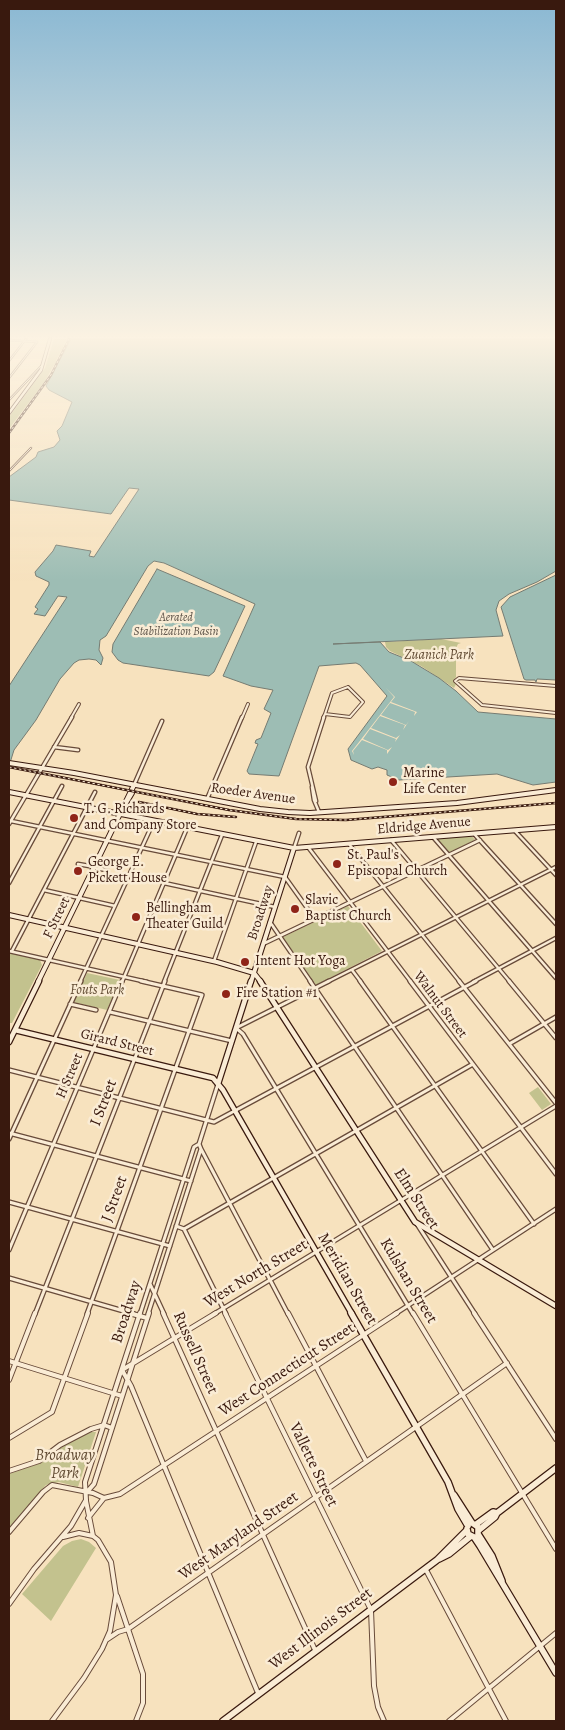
<!DOCTYPE html>
<html>
<head>
<meta charset="utf-8">
<style>
  body { margin:0 }
  #map { position:relative; width:565px; height:1730px; overflow:hidden; background:#f7e2be; font-family:Alegreya,serif }
  canvas { display:block }
  .frame { position:absolute; inset:0; border:10px solid #39190e; pointer-events:none }
</style>
</head>
<body>
<div id="map">
<canvas width="565" height="1730"></canvas>
<div class="frame"></div>
</div>
<script>
const ctx = document.querySelector('canvas').getContext('2d');
ctx.lineJoin = 'round';
function paint(path, color) { ctx.fillStyle = color; ctx.fill(path, 'evenodd'); }
const toPath = rows => new Path2D(rows.map(r => 'M' + r).join(''));
function trace(path, color, width, dash) { ctx.strokeStyle = color; ctx.lineWidth = width; ctx.lineCap = dash ? 'butt' : 'round'; ctx.setLineDash(dash || []); ctx.stroke(path); }
function drawText(font, color, halo, rows, align = 'center') {
  ctx.font = font + ' Alegreya,serif'; ctx.lineWidth = 5; ctx.setLineDash([]); ctx.textBaseline = 'middle'; ctx.strokeStyle = halo; ctx.fillStyle = color; for (const [text, x, y, turn = 0] of rows) {
    ctx.save(); ctx.translate(x, y); ctx.rotate((+turn || 0) * Math.PI / 180); ctx.textAlign = isNaN(turn) ? turn : align; if (halo) ctx.strokeText(text, 0, 0); ctx.fillText(text, 0, 0); ctx.restore();
  }
}
paint(toPath([
  [54,339,67,339,63,347,65,348,64,350,61,351,56,361,59,361,54,365,45,381,9,429,9,417,45,368],
  [441,639,461,643,458,644,456,648,456,677,453,681,456,684,454,688,421,666,390,651,386,647,385,642],
  [471,835,475,840,448,853,436,838],
  [348,906,382,951,316,985,283,937],
  [9,953,40,960,42,965,12,1023,9,1023],
  [87,973,120,980,107,1010,74,1002],
  [538,1087,551,1104,542,1110,529,1093],
  [91,1432,96,1432,78,1487,59,1482,46,1485,9,1529,9,1474,41,1463,69,1442],
  [81,1539,89,1542,96,1548,51,1621,22,1594,63,1546,72,1541]
]), '#c3c28e');
const water = toPath([
  [71,339,556,339,556,571,537,582,509,594,499,601,496,610,503,636,333,644,380,642,389,652,411,661,439,678,456,691,478,712,556,719,556,782,533,785,497,774,399,780,387,775,387,770,378,767,372,769,351,760,348,749,387,696,360,665,356,663,319,666,279,776,249,774,247,771,258,744,255,743,256,740,261,738,271,713,264,709,273,690,251,686,223,676,255,604,164,563,154,561,148,566,106,636,100,640,99,650,103,658,101,665,96,660,89,659,79,660,74,663,60,679,36,720,14,750,9,766,9,686,67,597,58,596,45,616,34,614,38,609,35,607,49,585,49,582,36,576,35,572,53,551,56,545,91,551,89,556,94,557,139,489,129,488,111,514,9,500,9,477,36,457,38,452,54,447,60,440,57,431,62,426,72,402,49,390,46,386,71,339],
  [157,569,245,606,214,672,209,676,123,663,118,660,112,652,113,644,157,569],
  [556,575,556,680,537,679,536,682,535,680,526,680,524,679,501,607,510,597,556,575]
]);
paint(water, '#9dbdb4');
trace(water, '#757b72', 1);
paint(toPath([
  [386,688,395,697,391,702,417,712,414,716,415,712,390,703,381,715,406,725,409,721,403,730,405,725,380,716,371,728,396,738,400,735,395,742,396,739,370,729,363,739,388,750,392,747,387,754,387,750,362,740,353,751,354,755,372,763,354,755,352,751,394,697]
]), '#f7e2be');
const streetFar4 = toPath([
  [9,340,37,342],
  [9,361,26,339],
  [9,378,37,342],
  [9,400,43,364],
  [9,471,31,448]
]);
const streetFar3 = toPath([
  [556,686,459,678,455,681,482,705,556,713],
  [348,687,363,702,350,717,325,714,332,693,348,687],
  [71,718,79,704],
  [242,718,248,704],
  [323,718,325,714]
]);
const streetFar2 = toPath([
  [54,747,78,750],
  [134,785,162,721],
  [312,787,314,800,319,812],
  [207,799,242,717],
  [316,801,308,767,324,717],
  [11,821,285,877,315,919],
  [9,824,72,717],
  [515,831,556,875],
  [475,835,556,924],
  [433,837,556,978],
  [391,840,510,982],
  [349,844,460,982],
  [308,847,411,982],
  [294,848,299,833],
  [78,864,95,867],
  [94,868,107,870],
  [9,883,62,786],
  [164,883,275,907],
  [44,890,115,906],
  [270,922,311,982],
  [265,943,480,840],
  [9,951,147,982],
  [12,951,95,792],
  [214,961,256,842],
  [352,970,361,982],
  [80,982,154,821],
  [122,982,187,828],
  [164,982,222,835],
  [327,982,556,867],
  [473,982,556,938]
]);
const streetFar1 = toPath([
  [310,981,493,1250],
  [329,981,236,1028,243,1034,413,1314],
  [360,981,534,1224],
  [410,981,556,1174],
  [459,981,556,1103],
  [509,981,556,1038],
  [70,1004,96,1010],
  [110,1012,232,1041],
  [509,1044,556,1017],
  [9,1070,214,1122,476,981],
  [9,1133,191,1181],
  [9,1139,81,981],
  [201,1149,288,1314],
  [9,1202,170,1246],
  [417,1224,475,1314],
  [176,1226,184,1229,473,1064],
  [184,1229,226,1314],
  [9,1250,122,981],
  [9,1278,134,1314],
  [150,1284,164,1314],
  [35,1314,165,981],
  [87,1314,202,995,141,981],
  [140,1314,194,1147,199,1144,218,1084],
  [148,1314,201,1149,199,1144],
  [214,1314,556,1106],
  [395,1314,556,1209]
]);
const street = toPath([
  [129,1313,147,1318],
  [163,1313,315,1650],
  [216,1313,122,1370,131,1386,258,1693],
  [225,1313,371,1610,374,1686,378,1707,384,1721],
  [288,1313,366,1461],
  [413,1313,556,1549],
  [474,1313,556,1439],
  [9,1361,122,1396],
  [9,1380,35,1313],
  [9,1438,52,1412,88,1313],
  [9,1471,39,1461,60,1445,91,1429,104,1425,112,1428],
  [87,1492,94,1484,149,1313],
  [86,1501,93,1536],
  [88,1518,104,1498,120,1494,397,1313],
  [9,1532,43,1492,52,1485,93,1493,104,1498],
  [426,1570,506,1721],
  [117,1596,143,1674,143,1703,136,1721],
  [9,1604,34,1569,71,1526,86,1500,85,1482,140,1313],
  [106,1640,118,1632,128,1629,507,1363],
  [52,1721,84,1678,102,1649,110,1631,116,1595,111,1562,98,1540,93,1536,79,1533,63,1537],
  [449,1721,556,1633]
]);
const secondaryFar3 = toPath([
  [9,413,41,370,50,339]
]);
const secondaryFar2 = toPath([
  [9,763,74,773,260,809,288,812,310,813,457,803,556,790],
  [9,792,294,848,556,827],
  [126,803,132,793,131,791],
  [9,915,217,962,254,973,261,982],
  [38,982,134,785],
  [251,982,294,848]
]);
const secondaryFar1 = toPath([
  [260,981,415,1222,556,1306],
  [15,1030,213,1078,223,1090,352,1314],
  [9,1042,39,981],
  [218,1084,251,981]
]);
const secondary = toPath([
  [351,1313,448,1482,458,1509,468,1526],
  [454,1495,472,1523,478,1527,478,1534,492,1556,502,1581],
  [475,1525,493,1512,497,1513],
  [467,1529,468,1534,474,1537,480,1546,556,1673],
  [479,1530,495,1517,497,1513,556,1468],
  [439,1559,449,1554,471,1536],
  [223,1721,437,1560,467,1530]
]);
trace(streetFar4, '#684b3a', 2.5);
trace(streetFar3, '#684b3a', 4);
trace(streetFar2, '#684b3a', 5);
trace(streetFar1, '#684b3a', 5.5);
trace(street, '#684b3a', 6);
trace(secondaryFar3, '#39190e', 4);
trace(secondaryFar2, '#39190e', 6);
trace(secondaryFar1, '#39190e', 7);
trace(secondary, '#39190e', 8);
trace(streetFar4, '#faecd5', 1);
trace(streetFar3, '#faecd5', 2);
trace(streetFar2, '#faecd5', 2.5);
trace(streetFar1, '#faecd5', 3);
trace(street, '#faecd5', 4);
trace(secondaryFar3, '#faecd5', 2.5);
trace(secondaryFar2, '#faecd5', 4);
trace(secondaryFar1, '#faecd5', 4.5);
trace(secondary, '#faecd5', 5.5);
const rail = toPath([
  [9,433,51,375,69,339],
  [9,767,229,810,296,819,346,820,556,803],
  [139,802,197,814,236,817]
]);
trace(rail, '#39190e', 2.5);
trace(rail, '#faecd5', 1, [2.5]);
const sky = ctx.createLinearGradient(0, 0, 0, 581);
sky.addColorStop(0, '#8ab8d3');
sky.addColorStop(0.58, '#fbf2e2');
sky.addColorStop(1, '#fbf2e200');
ctx.fillStyle = sky;
ctx.fillRect(0, 0, 565, 581);
for (const [x, y, r, color] of [
  [393,782,5,"#8f2418"],
  [74,818,5,"#8f2418"],
  [337,864,5,"#8f2418"],
  [78,871,5,"#8f2418"],
  [295,909,5,"#8f2418"],
  [136,917,5,"#8f2418"],
  [245,962,5,"#8f2418"],
  [226,994,5,"#8f2418"]
]) { const dot = new Path2D(); dot.arc(x, y, r, 0, 2 * Math.PI); ctx.fillStyle = color; ctx.fill(dot); trace(dot, '#faecd5', 2); }
drawText('italic 12px', '#5c5248', '#faecd5', [
  ["Aerated",176,618],
  ["Stabilization Basin",176,632]
]);
drawText('italic 14px', '#624c34', '#faecd5', [
  ["Zuanich Park",439,656],
  ["Fouts Park",97,991]
]);
drawText('14px', '#39190e', '#faecd5', [
  ["Marine",403,774],
  ["Life Center",403,790],
  ["T. G. Richards",84,810],
  ["and Company Store",84,826],
  ["St. Paul's",347,856],
  ["Episcopal Church",347,872],
  ["George E.",88,863],
  ["Pickett House",88,879],
  ["Slavic",305,901],
  ["Baptist Church",305,917],
  ["Bellingham",146,909],
  ["Theater Guild",146,925],
  ["Intent Hot Yoga",255,962],
  ["Fire Station #1",236,994]
], 'left');
drawText('14px', '#39190e', '#faecd5', [
  ["Roeder Avenue",253,794,8],
  ["Eldridge Avenue",424,826,-5],
  ["Broadway",261,913,-72],
  ["F Street",57,918,-64],
  ["Walnut Street",440,1005,53],
  ["Girard Street",117,1043,14],
  ["H Street",70,1076,-67]
]);
drawText('16px', '#39190e', '#faecd5', [
  ["I Street",104,1103,-69],
  ["J Street",115,1199,-70],
  ["Elm Street",416,1199,57],
  ["West North Street",256,1274,-31],
  ["Meridian Street",347,1279,60],
  ["Kulshan Street",408,1281,59],
  ["Broadway",127,1312,-72],
  ["Russell Street",195,1353,66],
  ["West Connecticut Street",287,1370,-33],
  ["Vallette Street",313,1465,64],
  ["West Maryland Street",239,1536,-35],
  ["West Illinois Street",321,1629,-37]
]);
drawText('italic 16px', '#624c34', '#faecd5', [
  ["Broadway",65,1456],
  ["Park",65,1474]
]);
</script>
</body>
</html>
